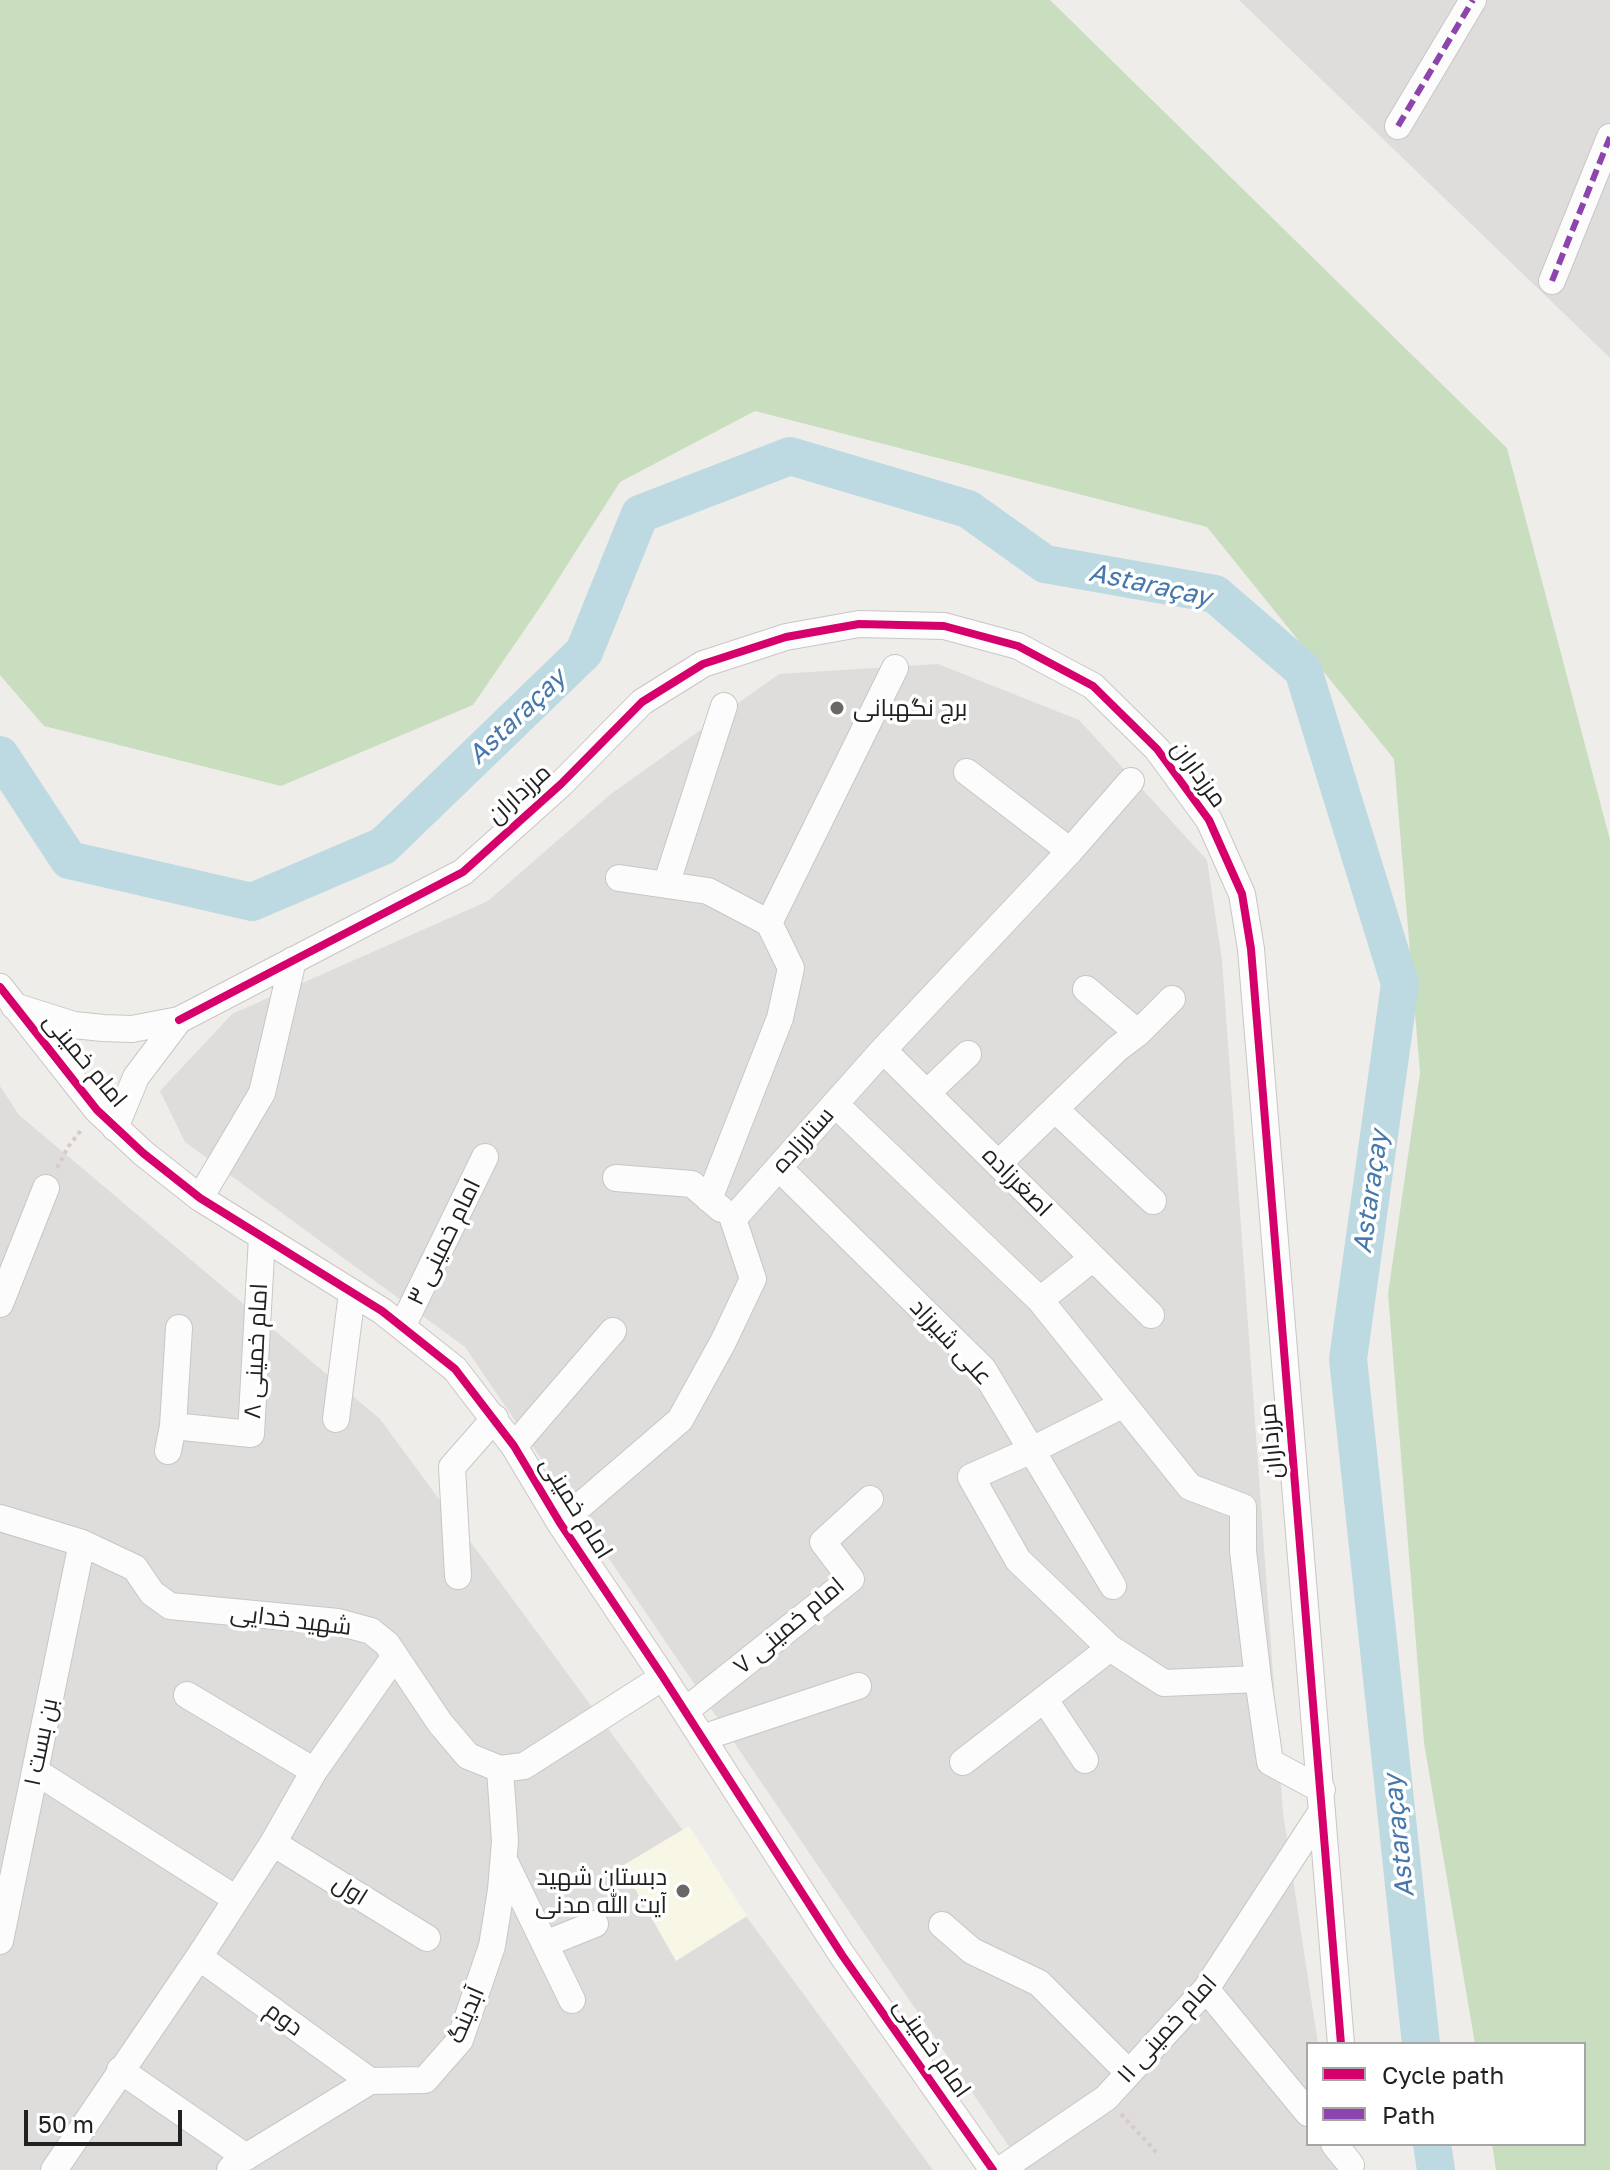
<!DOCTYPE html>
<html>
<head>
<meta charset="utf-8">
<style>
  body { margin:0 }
  #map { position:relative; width:1610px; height:2170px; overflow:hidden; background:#efede9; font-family:"Golos Text",sans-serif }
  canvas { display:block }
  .legend { position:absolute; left:1306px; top:2042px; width:280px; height:104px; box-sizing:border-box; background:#fff; border:2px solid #a6a6a6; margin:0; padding:10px 14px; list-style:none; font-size:24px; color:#212121 }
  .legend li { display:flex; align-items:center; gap:16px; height:40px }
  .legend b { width:40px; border:2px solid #a6a6a6 }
  .scale { position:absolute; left:24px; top:2110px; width:158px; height:36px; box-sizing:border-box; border:4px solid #212121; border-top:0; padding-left:10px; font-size:24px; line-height:28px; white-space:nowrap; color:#212121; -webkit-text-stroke:6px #fff; paint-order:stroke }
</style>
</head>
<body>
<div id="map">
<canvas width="1610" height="2170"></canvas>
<ul class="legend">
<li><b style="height:10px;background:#d6006c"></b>Cycle path</li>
<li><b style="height:10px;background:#8e44ad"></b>Path</li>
</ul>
<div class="scale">50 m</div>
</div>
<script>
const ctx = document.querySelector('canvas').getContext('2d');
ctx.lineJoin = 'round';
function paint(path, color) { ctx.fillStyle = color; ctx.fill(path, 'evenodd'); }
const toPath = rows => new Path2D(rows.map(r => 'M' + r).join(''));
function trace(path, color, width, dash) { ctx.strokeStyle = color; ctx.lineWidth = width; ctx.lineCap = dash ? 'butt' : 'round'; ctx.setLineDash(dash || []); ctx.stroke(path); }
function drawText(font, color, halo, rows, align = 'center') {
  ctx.font = font + ' "Golos Text",Cairo,sans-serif'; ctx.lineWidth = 7; ctx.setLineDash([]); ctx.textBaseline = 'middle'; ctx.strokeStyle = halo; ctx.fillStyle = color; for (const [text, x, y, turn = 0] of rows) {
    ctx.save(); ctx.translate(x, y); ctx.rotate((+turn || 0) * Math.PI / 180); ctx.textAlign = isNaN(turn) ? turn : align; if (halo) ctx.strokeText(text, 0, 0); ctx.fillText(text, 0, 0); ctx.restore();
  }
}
paint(toPath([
  [1239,0,1610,0,1610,358],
  [938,664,1079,720,1207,860,1222,960,1283,1813,1318,2044,1308,2044,1308,2144,1333,2144,1337,2170,1025,2170,465,1347,185,1142,160,1091,232,1014,488,901,611,794,779,674],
  [0,1086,19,1115,380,1419,933,2170,0,2170]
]), '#dedddb');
paint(toPath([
  [689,1826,747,1916,676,1961,622,1866]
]), '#f8f7e6');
paint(toPath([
  [0,0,1050,0,1507,448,1610,840,1610,2170,1496,2170,1492,2144,1584,2144,1584,2044,1475,2044,1424,1743,1388,1294,1420,1073,1394,759,1207,527,755,411,620,482,543,603,473,705,281,786,44,726,0,675]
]), '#c9debf');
trace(toPath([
  [0,755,69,860,252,902,383,846,584,652,640,514,790,456,968,509,1045,564,1215,594,1303,670,1400,984,1348,1359,1421,2044],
  [1432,2144,1436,2170]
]), '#bddae2', 38);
const minor = toPath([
  [1398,126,1473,0],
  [1552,281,1610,137],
  [967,772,1070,851],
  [619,878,708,891,769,923,791,968,780,1018,709,1199],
  [666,885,724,706],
  [769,923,895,668],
  [0,987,97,1110,143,1153,200,1198,382,1311,455,1369,514,1446,560,1523,663,1677,842,1955,993,2170],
  [1086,989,1138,1033],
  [14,1006,74,1025,103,1028,132,1029,179,1020,136,1077,115,1128],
  [179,1020,463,872,561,784,642,702,703,664,786,637,859,624,944,626,1018,646,1093,686,1157,749,1209,820,1242,894,1251,949,1341,2044],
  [883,1050,1151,1315],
  [927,1093,968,1054],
  [835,1104,1040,1300,1190,1487,1243,1507,1243,1551,1258,1679],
  [1055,1109,1153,1201],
  [998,1164,1117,1049,1138,1033,1172,999],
  [779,1168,983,1369,1113,1586],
  [616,1178,692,1184,721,1209],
  [200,1198,262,1093,293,960],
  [733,1219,883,1050,1070,851,1131,781],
  [1040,1300,1093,1258],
  [0,1304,46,1188],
  [402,1327,485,1157],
  [1124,1404,1032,1450,971,1477,1018,1560,1110,1648,1164,1683,1258,1679,1270,1762,1322,1790],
  [336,1419,352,1293],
  [173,1426,251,1434,262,1237],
  [514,1446,613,1331],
  [168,1451,173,1426,179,1328],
  [0,1518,82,1543,135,1568,152,1593,170,1606,338,1622,371,1631,387,1644,440,1723,468,1756,500,1769,524,1766,663,1677],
  [560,1523,680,1420,723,1342,753,1279,733,1219],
  [458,1576,452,1467,495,1418],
  [187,1695,314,1771],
  [1045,1700,1085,1760],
  [685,1711,851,1579,823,1542,870,1499],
  [702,1738,858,1686],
  [963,1762,1110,1648],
  [35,1771,236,1899],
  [273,1843,427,1938],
  [505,1862,572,2000],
  [942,1925,972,1951,1039,1983,1128,2072],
  [0,1941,82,1543],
  [545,1944,595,1924],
  [199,1957,370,2081],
  [1206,1989,1308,2113],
  [120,2070,246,2157],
  [1334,2144,1351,2165],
  [54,2170,199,1957,273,1843,314,1771,395,1656],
  [230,2170,236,2163,370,2081,425,2080,460,2040,492,1946,501,1890,505,1841,500,1769],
  [1000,2170,1106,2098,1206,1989,1322,1811]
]);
trace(minor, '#c8c7c5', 28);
trace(toPath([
  [57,1168,68,1147,82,1129],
  [1121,2114,1157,2153]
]), '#d8cac8', 4, [4, 4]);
trace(minor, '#fdfcfc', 26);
trace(toPath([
  [1398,126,1473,0],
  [1552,281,1610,137]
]), '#8e44ad', 6, [12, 6]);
trace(toPath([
  [0,987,97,1110,143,1153,200,1198,382,1311,455,1369,514,1446,560,1523,663,1677,842,1955,993,2170],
  [179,1020,463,872,561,784,642,702,703,664,786,637,859,624,944,626,1018,646,1093,686,1157,749,1209,820,1242,894,1251,949,1341,2044]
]), '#d6006c', 8);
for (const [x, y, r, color] of [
  [837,708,8,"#696867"],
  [683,1891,8,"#696867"]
]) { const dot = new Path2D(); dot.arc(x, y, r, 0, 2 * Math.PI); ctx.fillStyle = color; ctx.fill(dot); trace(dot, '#fff', 3); }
drawText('24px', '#212121', '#fff', [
  ["برج نگهبانی",853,708],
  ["دبستان شهید",667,1877,"right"],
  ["آیت الله مدنی",667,1905,"right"]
], 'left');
drawText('24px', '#212121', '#fff', [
  ["مرزداران",1199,774,54],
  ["مرزداران",519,794,-42],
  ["امام خمینی",85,1060,50],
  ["ستارزاده",803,1140,-48],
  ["اصغرزاده",1017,1182,45],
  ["امام خمینی ۳",444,1242,-64],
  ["علی شیرزاد",951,1342,47],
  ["امام خمینی ۸",256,1351,-87],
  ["مرزداران",1271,1441,-95],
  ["امام خمینی",576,1508,58],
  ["شهید خدایی",291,1620,7],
  ["امام خمینی ۷",789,1626,-40],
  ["بن بست ۱",41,1742,-78],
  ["اول",350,1890,32],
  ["آبدینگ",466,2015,-67],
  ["دوم",284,2019,36],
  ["امام خمینی ۱۱",1167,2029,-48],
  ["امام خمینی",932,2048,55]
]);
drawText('italic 26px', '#4778ab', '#fff', [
  ["Astaraçay",1150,585,12],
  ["Astaraçay",517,717,-44],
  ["Astaraçay",1371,1192,-82],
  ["Astaraçay",1399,1836,-96]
]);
</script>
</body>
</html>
